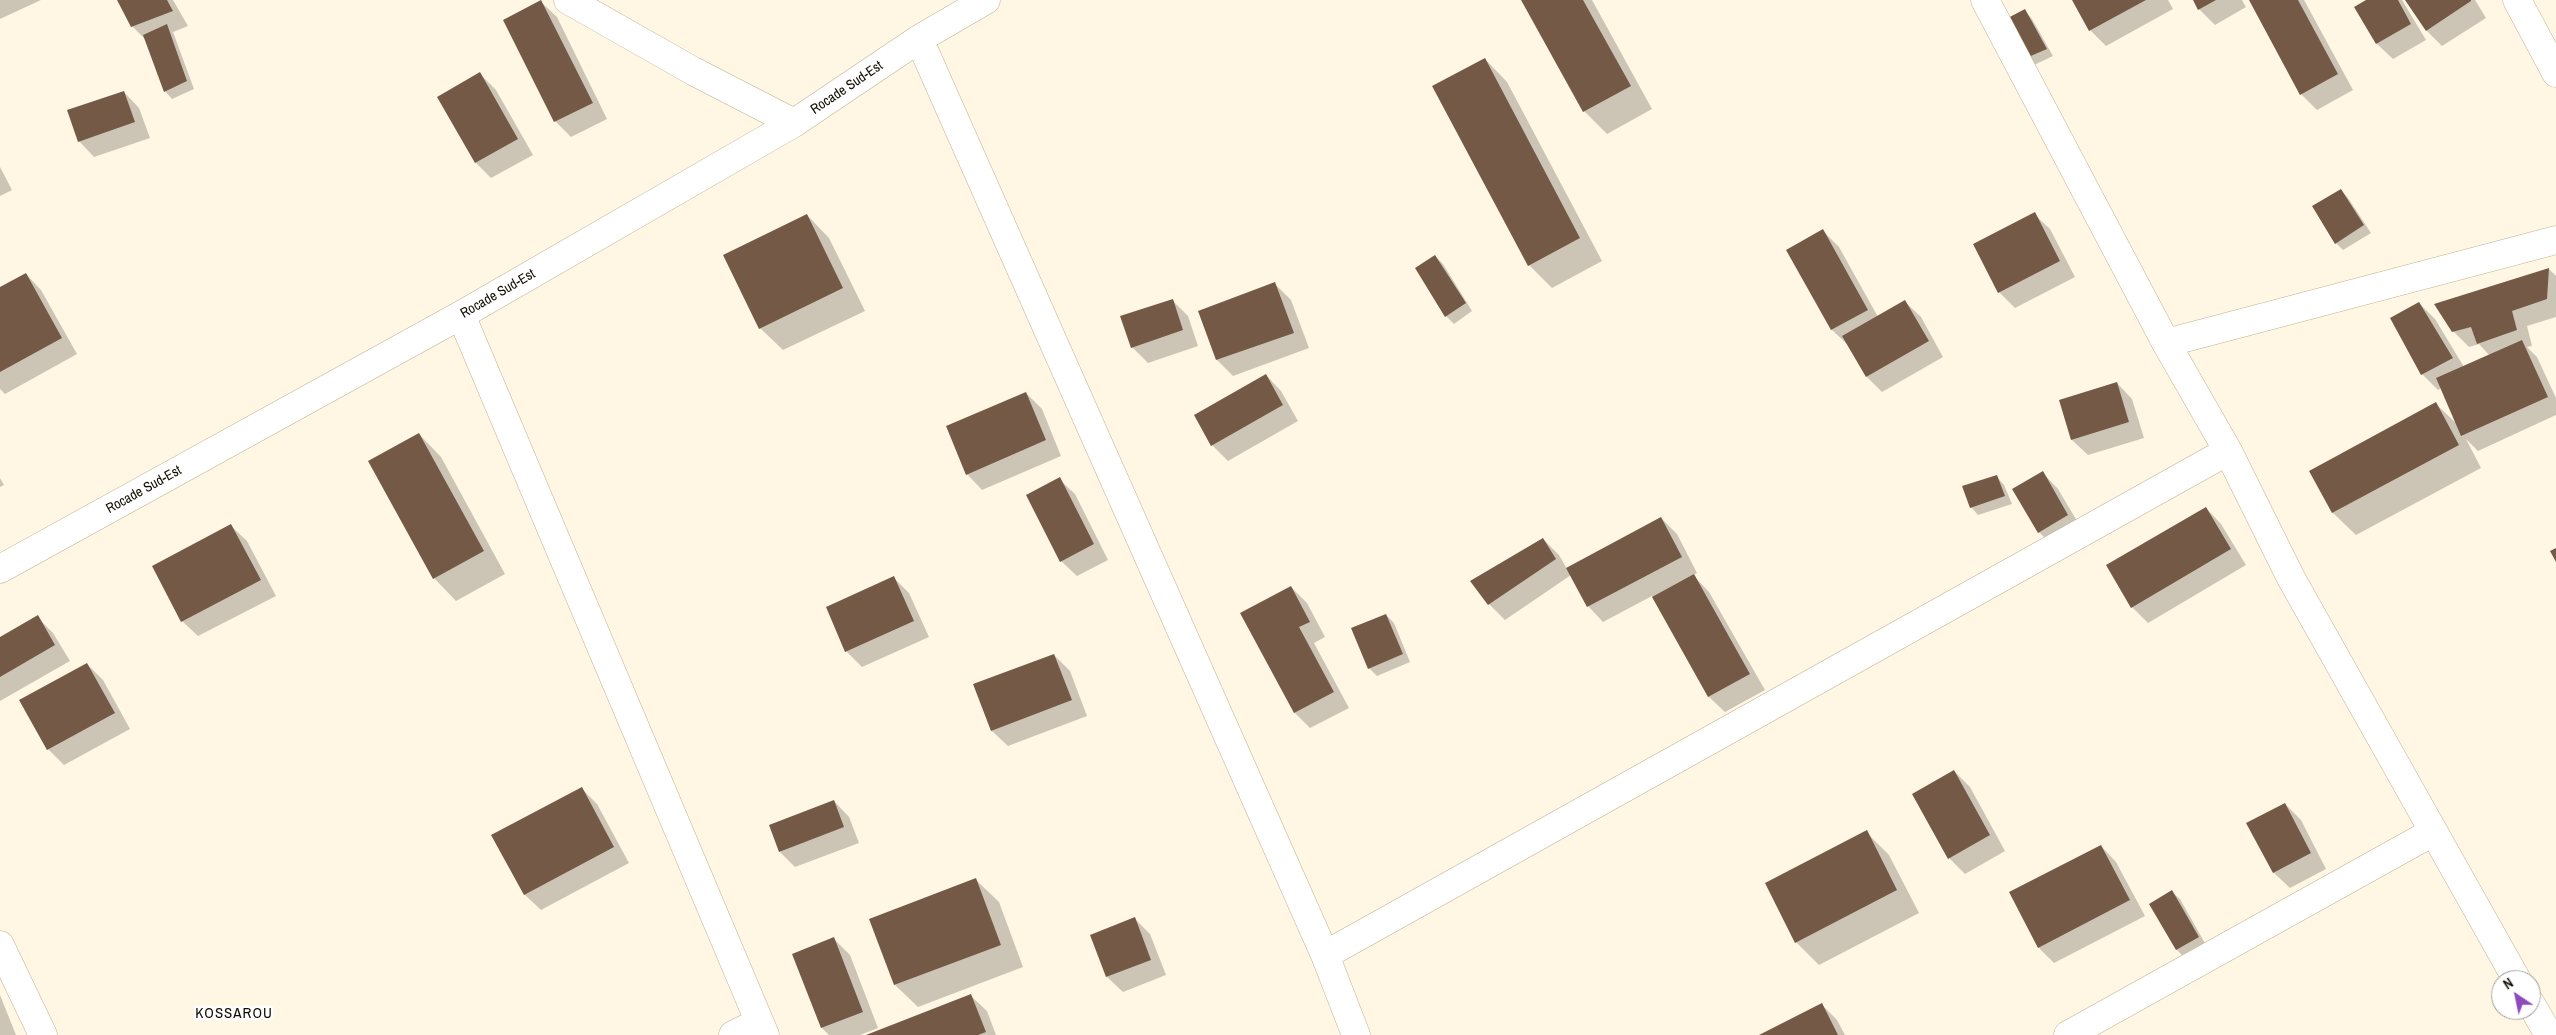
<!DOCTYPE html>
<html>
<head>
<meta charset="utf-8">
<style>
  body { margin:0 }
  #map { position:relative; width:2556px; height:1035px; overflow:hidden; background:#fff7e3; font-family:"Archivo Narrow",sans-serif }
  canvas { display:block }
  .north { position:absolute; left:2491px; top:970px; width:50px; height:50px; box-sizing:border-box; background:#fff; border:1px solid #a19f9b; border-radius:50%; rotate:326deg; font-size:14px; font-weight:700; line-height:20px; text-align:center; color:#130e04 }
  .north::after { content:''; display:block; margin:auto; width:18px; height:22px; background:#8d4abe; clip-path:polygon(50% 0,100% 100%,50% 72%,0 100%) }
</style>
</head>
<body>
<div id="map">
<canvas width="2556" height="1035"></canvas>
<div class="north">N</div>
</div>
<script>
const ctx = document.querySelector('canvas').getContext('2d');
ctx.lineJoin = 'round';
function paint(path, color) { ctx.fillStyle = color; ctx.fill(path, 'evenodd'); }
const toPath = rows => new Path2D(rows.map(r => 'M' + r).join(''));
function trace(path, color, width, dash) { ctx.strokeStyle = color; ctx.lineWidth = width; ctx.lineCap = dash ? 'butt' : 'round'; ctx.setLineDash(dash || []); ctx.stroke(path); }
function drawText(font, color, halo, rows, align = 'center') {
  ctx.font = font + ' "Archivo Narrow",sans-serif'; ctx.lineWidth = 5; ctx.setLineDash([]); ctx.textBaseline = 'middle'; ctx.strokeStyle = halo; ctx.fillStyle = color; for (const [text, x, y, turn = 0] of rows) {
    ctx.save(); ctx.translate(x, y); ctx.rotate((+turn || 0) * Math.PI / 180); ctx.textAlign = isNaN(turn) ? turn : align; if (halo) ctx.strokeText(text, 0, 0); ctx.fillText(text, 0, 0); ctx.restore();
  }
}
paint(toPath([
  [0,0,41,0,0,19],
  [118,0,173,0,188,26,173,32,194,89,172,99,165,91,146,40,132,26],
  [1523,0,1592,0,1652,109,1607,134,1584,111],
  [2074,0,2168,0,2173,9,2106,46,2090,30],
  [2194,0,2242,0,2246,7,2215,25,2199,9],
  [2251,0,2304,0,2353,90,2317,110,2301,94],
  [2368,0,2402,0,2426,40,2393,59,2377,44,2356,7],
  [2407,0,2475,0,2486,18,2442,46,2427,31],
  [541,2,557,17,607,119,571,137,555,121],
  [2025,11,2032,19,2053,56,2034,65,2027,57],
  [1485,59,1507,82,1602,261,1552,288,1529,265],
  [480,74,496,90,533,155,491,178,476,163,439,97],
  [124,92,139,108,150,138,94,157,79,141],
  [0,167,12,190,0,196],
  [2341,190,2348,198,2371,233,2343,250,2336,243],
  [2034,214,2050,229,2075,277,2015,308,1999,292],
  [807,215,829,238,865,311,783,350,760,328],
  [1823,231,1839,247,1878,317,1905,302,1921,317,1943,357,1882,392,1867,377,1848,345,1832,330,1788,251],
  [1435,256,1443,264,1472,311,1454,324,1446,316],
  [2549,269,2556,276,2556,317,2527,326,2532,346,2527,347,2537,357,2556,398,2556,415,2478,451,2466,439,2481,468,2356,535,2333,513,2310,471,2436,404,2458,425,2441,388,2438,390,2422,374,2419,303,2435,319,2464,367,2490,356,2479,344,2469,347,2453,331,2436,305],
  [26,274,41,290,77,354,5,394,0,389,0,289],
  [1275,284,1291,300,1309,348,1233,376,1217,360,1200,311],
  [1172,300,1188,316,1198,346,1148,363,1132,347],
  [1266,375,1281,391,1298,421,1228,461,1212,445,1195,416],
  [2117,383,2132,399,2144,438,2088,455,2072,440,2061,401],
  [1026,393,1042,409,1061,456,982,490,967,474],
  [419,434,441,457,505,574,456,601,434,578],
  [2043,473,2058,489,2083,531,2055,548,2039,532],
  [1997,477,2004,485,2012,504,1978,515,1971,507],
  [0,478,4,485,0,487],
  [1059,479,1075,494,1108,560,1077,576,1061,561],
  [2206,508,2221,524,2246,565,2148,623,2132,607],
  [1661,518,1677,534,1697,573,1693,575,1709,592,1765,690,1725,712,1709,697,1652,596,1603,622,1588,606,1571,575,1505,620,1489,604,1472,581,1543,539,1559,555,1567,569],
  [231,526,247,541,276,596,198,636,182,621],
  [894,578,909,593,929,637,862,667,846,651],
  [1291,587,1307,603,1325,637,1314,643,1349,708,1310,728,1295,713,1242,614],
  [1386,615,1394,623,1410,662,1377,676,1369,668],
  [37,617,53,633,70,661,0,701,0,639],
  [1054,655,1070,671,1087,716,1008,746,992,731],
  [87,664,103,680,130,729,64,765,48,749],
  [1954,771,1970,787,2005,851,1965,874,1949,858],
  [581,788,597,804,629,863,541,910,525,895,493,836],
  [834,801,849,817,859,843,795,867,780,852],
  [2285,804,2301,820,2326,869,2290,888,2274,873,2248,824],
  [1866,832,1889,855,1919,913,1819,965,1796,942],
  [2101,846,2116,862,2145,916,2054,963,2039,948],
  [976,880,999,902,1023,967,918,1007,895,985,871,920],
  [2172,892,2180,899,2206,945,2184,957,2177,950,2150,904],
  [1135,919,1150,934,1166,975,1123,992,1107,977],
  [834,939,850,955,878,1028,860,1035,829,1035,822,1028,794,955],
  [0,995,16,1035,0,1035],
  [971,996,987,1011,996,1035,869,1035],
  [1821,1004,1837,1020,1845,1035,1762,1035]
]), '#0003');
paint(toPath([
  [117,0,167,0,173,11,131,27],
  [541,0,593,103,554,122,503,20],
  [1521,0,1583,0,1631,86,1583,112],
  [2072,0,2146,0,2089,31],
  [2193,0,2216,0,2198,10],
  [2249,0,2298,0,2338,74,2300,95],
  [2366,0,2398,0,2411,24,2376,44,2354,7],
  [2405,0,2471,0,2471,1,2426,31],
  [2025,9,2047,49,2026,58,2004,20],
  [167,24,187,81,164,92,143,35],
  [1485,58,1580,238,1528,266,1432,86],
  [480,72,518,139,475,163,437,97],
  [124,91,135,122,78,142,67,110],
  [2341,189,2364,225,2335,244,2312,206],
  [2035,212,2060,261,1998,293,1973,244],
  [807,214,843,288,759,329,723,255],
  [1823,229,1868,310,1831,330,1786,250],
  [1435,255,1466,303,1445,317,1415,268],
  [2549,268,2547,299,2512,311,2517,330,2477,344,2471,327,2452,332,2434,304],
  [26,273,62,338,0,372,0,287],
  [1275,282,1294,333,1216,360,1198,311],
  [1173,299,1183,330,1131,348,1120,316],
  [1905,300,1929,341,1866,377,1842,336],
  [2419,302,2453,358,2421,375,2390,318],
  [2522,340,2548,397,2461,436,2436,378],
  [1266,374,1283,405,1211,446,1194,415],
  [2117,382,2129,422,2071,440,2059,400],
  [1026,392,1046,440,966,475,946,426],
  [2436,402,2459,445,2332,513,2309,471],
  [419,433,484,551,433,579,368,461],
  [2043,471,2068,515,2038,533,2012,489],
  [1997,475,2005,496,1970,508,1962,486],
  [1060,477,1094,544,1060,562,1026,495],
  [2206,507,2231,549,2131,608,2106,565],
  [1661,517,1682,557,1587,607,1566,568],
  [231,524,261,580,181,622,152,566],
  [1543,538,1556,559,1488,605,1470,581],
  [2556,548,2556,562,2550,551],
  [1694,574,1750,674,1708,697,1652,597],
  [894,576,914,621,845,652,826,607],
  [1291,586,1310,622,1299,627,1334,692,1294,713,1240,613],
  [1386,614,1403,654,1368,669,1351,628],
  [38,615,55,645,0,677,0,637],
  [1054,654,1072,700,991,731,973,684],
  [87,663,115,713,47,750,19,700],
  [1954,770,1990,835,1948,859,1912,794],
  [582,787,614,847,524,895,491,835],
  [834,800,844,827,779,852,769,825],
  [2285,803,2311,853,2273,873,2246,823],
  [1867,830,1897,890,1795,943,1765,883],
  [2101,845,2130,900,2038,948,2009,892],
  [976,878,1001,945,894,985,869,919],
  [2172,890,2199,937,2176,950,2149,904],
  [1135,917,1151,960,1106,977,1090,935],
  [834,937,863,1012,821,1028,792,954],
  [971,994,986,1032,978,1035,866,1035],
  [1822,1003,1838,1035,1759,1035]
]), '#745a46');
const minor = toPath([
  [568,0,693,71,794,123],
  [1985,0,2166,343,2228,451,2291,578,2517,980],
  [2517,0,2556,73],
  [919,39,1325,955,1356,1035],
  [461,315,765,1035],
  [2166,343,2556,240],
  [0,569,461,315,794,123,919,39,986,0],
  [0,945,43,1035],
  [1325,955,2228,451],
  [2531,1004,2549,1035],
  [733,1035,759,1022],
  [2068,1035,2433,832]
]);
trace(minor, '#c0b293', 29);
trace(minor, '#fff', 28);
drawText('14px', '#130e04', '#fff', [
  ["Rocade Sud-Est",847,88,-34],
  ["Rocade Sud-Est",498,294,-30],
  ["Rocade Sud-Est",144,490,-29]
]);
ctx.letterSpacing = '1px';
drawText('15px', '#130e04', '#fff', [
  ["KOSSAROU",234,1014]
]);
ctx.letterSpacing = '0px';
</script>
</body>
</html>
